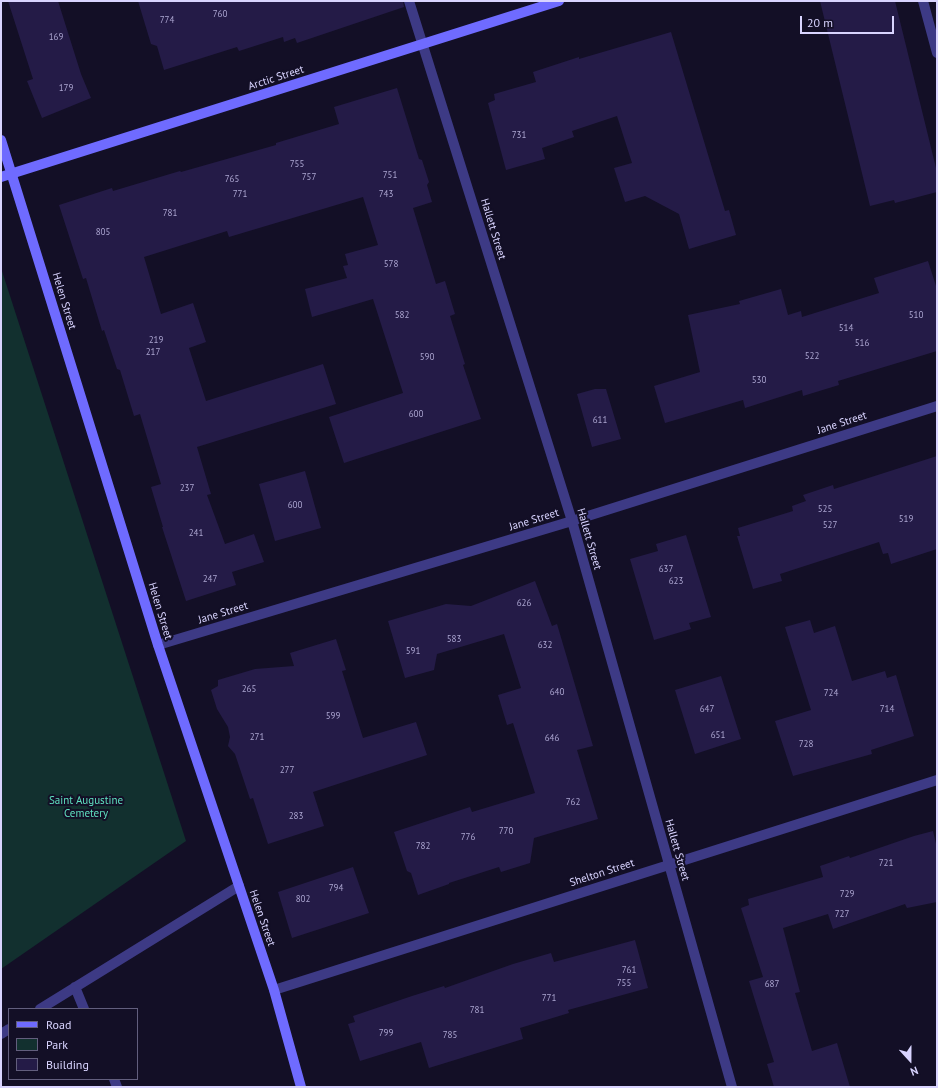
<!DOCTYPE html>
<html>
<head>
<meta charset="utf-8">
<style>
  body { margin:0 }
  #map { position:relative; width:938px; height:1088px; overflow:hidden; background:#130f26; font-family:"PT Sans",sans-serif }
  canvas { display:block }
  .frame { position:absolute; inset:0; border:2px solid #d9d4ff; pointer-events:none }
  .legend { position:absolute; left:8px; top:1008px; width:130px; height:72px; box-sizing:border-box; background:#130f26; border:1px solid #625e7d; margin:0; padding:5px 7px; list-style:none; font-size:12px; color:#d9d4ff }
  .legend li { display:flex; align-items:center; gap:8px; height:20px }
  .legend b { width:20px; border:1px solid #625e7d }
  .north { position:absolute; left:890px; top:1040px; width:40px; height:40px; -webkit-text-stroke:3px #130f26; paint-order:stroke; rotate:159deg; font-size:11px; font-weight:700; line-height:16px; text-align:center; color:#d9d4ff }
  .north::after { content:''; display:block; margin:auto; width:14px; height:18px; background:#d9d4ff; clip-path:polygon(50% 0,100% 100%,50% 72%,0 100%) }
  .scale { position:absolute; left:800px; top:16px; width:94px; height:18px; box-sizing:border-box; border:2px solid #d9d4ff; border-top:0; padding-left:5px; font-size:12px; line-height:14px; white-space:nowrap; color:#d9d4ff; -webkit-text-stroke:3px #130f26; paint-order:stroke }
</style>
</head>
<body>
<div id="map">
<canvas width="938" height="1088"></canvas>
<div class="frame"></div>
<ul class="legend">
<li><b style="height:5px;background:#6f6bff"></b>Road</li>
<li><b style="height:11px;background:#12302f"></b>Park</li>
<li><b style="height:11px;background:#241b47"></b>Building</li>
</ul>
<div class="north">N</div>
<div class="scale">20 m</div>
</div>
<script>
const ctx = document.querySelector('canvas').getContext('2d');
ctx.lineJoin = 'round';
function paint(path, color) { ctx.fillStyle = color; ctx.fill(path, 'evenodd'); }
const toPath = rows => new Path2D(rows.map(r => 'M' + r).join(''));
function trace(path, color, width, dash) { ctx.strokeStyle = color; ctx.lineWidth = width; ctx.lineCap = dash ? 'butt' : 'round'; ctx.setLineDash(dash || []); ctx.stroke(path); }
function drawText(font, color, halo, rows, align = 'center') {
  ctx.font = font + ' "PT Sans",sans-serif'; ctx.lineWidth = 4; ctx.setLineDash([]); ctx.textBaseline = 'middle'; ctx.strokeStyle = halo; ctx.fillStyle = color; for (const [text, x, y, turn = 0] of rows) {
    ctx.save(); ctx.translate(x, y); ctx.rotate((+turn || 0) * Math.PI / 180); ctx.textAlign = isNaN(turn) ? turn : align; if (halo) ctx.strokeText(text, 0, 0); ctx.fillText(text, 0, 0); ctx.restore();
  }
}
paint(toPath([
  [1,268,186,841,1,969]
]), '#12302f');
paint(toPath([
  [8,1,58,1,81,74,91,98,42,118,27,81,33,79],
  [138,1,403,1,404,7,297,43,295,38,284,42,283,37,239,51,237,47,164,70,157,46,151,44],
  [820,1,895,1,937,172,937,192,895,203,894,200,870,206],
  [671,32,725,211,729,210,736,235,689,249,679,214,645,196,625,202,614,168,632,163,617,116,572,131,574,137,542,148,545,159,506,170,488,103,495,100,494,94,536,82,533,72,579,57,579,59],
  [397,88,419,159,422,160,429,182,427,185,432,202,413,208,436,284,445,281,455,314,450,316,465,364,463,365,481,419,344,463,329,417,403,393,373,299,312,317,305,289,347,278,343,266,348,265,345,254,378,245,363,197,229,237,227,231,144,257,161,314,193,303,206,342,189,348,206,401,323,364,336,404,197,447,211,494,207,495,225,544,254,534,264,562,232,572,236,585,186,601,162,527,163,527,151,487,161,484,140,414,134,416,120,370,117,369,104,330,102,331,86,278,83,279,59,205,112,188,113,191,180,171,181,172,276,145,276,143,339,124,334,107],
  [928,261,937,289,937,351,838,381,839,385,803,396,802,390,745,408,743,400,665,423,654,386,700,372,688,315,740,304,739,301,781,289,788,315,801,311,802,317,879,293,874,278],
  [595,389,606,389,621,439,592,447,577,394],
  [937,456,937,549,891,564,888,553,883,554,879,542,780,574,782,581,753,589,737,536,740,536,738,528,793,511,792,506,806,501,803,495,833,485,834,489],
  [305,471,321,528,275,541,259,484],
  [686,535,711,617,689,623,691,629,654,640,630,559,658,551,656,544],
  [535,581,552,626,557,624,593,746,577,750,598,819,534,838,530,863,501,872,499,867,449,883,449,884,418,895,411,873,407,871,394,832,470,807,472,812,535,793,513,723,507,725,498,695,521,688,504,634,437,654,434,670,405,678,388,621,446,604,471,606],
  [810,620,814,633,835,626,852,681,885,671,887,678,896,675,914,736,871,750,872,754,793,776,775,721,811,710,785,627],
  [336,639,346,670,342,671,363,738,416,722,427,755,313,792,324,826,268,844,253,798,250,799,235,754,228,746,230,737,228,727,217,709,211,690,218,686,218,680,255,669,294,666,290,653],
  [721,676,741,739,695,754,675,690],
  [933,831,937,848,937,902,907,908,905,904,833,929,828,914,783,928,800,992,795,993,812,1051,837,1043,850,1087,774,1087,767,1064,774,1062,749,981,763,977,741,908,749,905,748,899,823,877,820,866,849,856,850,858,914,836],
  [353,867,369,913,292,938,278,892],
  [635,940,648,988,568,1010,569,1013,520,1028,523,1039,429,1068,421,1042,360,1061,348,1024,355,1022,353,1016,412,996,444,986,445,988,513,964,551,953,554,962]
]), '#241b47');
trace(toPath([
  [923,1,937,53],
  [75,987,84,1009],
  [40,1009,239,886],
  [1,1034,9,1029],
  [114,1079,117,1087]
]), '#3d3a85', 10);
trace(toPath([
  [409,1,572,521,732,1087],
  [158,645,572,521,937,406],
  [274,990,937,780]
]), '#3d3a85', 10);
trace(toPath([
  [1,140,158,645,274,990,301,1087],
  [1,177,559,1]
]), '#6f6bff', 10);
drawText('9px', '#aca6d1', null, [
  ["760",220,14],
  ["774",167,20],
  ["169",56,37],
  ["179",66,88],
  ["731",519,135],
  ["755",297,164],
  ["751",390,175],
  ["757",309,177],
  ["765",232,179],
  ["771",240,194],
  ["743",386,194],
  ["781",170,213],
  ["805",103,232],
  ["578",391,264],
  ["582",402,315],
  ["510",916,315],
  ["514",846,328],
  ["219",156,340],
  ["516",862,343],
  ["217",153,352],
  ["522",812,356],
  ["590",427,357],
  ["530",759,380],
  ["600",416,414],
  ["611",600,420],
  ["237",187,488],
  ["600",295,505],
  ["525",825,509],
  ["519",906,519],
  ["527",830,525],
  ["241",196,533],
  ["637",666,569],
  ["247",210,579],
  ["623",676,581],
  ["626",524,603],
  ["583",454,639],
  ["632",545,645],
  ["591",413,651],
  ["265",249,689],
  ["640",557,692],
  ["724",831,693],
  ["647",707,709],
  ["714",887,709],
  ["599",333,716],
  ["651",718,735],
  ["271",257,737],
  ["646",552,738],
  ["728",806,744],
  ["277",287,770],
  ["762",573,802],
  ["283",296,816],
  ["770",506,831],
  ["776",468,837],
  ["782",423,846],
  ["721",886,863],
  ["794",336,888],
  ["729",847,894],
  ["802",303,899],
  ["727",842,914],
  ["761",629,970],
  ["755",624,983],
  ["687",772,984],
  ["771",549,998],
  ["781",477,1010],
  ["799",386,1033],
  ["785",450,1035]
]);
drawText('11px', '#d9d4ff', '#130f26', [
  ["Arctic Street",276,78,-18],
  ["Hallett Street",493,229,73],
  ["Helen Street",64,301,73],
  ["Jane Street",842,423,-18],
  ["Jane Street",534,520,-17],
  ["Hallett Street",589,539,74],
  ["Helen Street",160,611,73],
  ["Jane Street",223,613,-17],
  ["Hallett Street",677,850,74],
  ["Shelton Street",602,873,-18],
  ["Helen Street",262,918,71]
]);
drawText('11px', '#5fe0c0', '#130f26', [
  ["Saint Augustine",86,801],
  ["Cemetery",86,814]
]);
</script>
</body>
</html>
